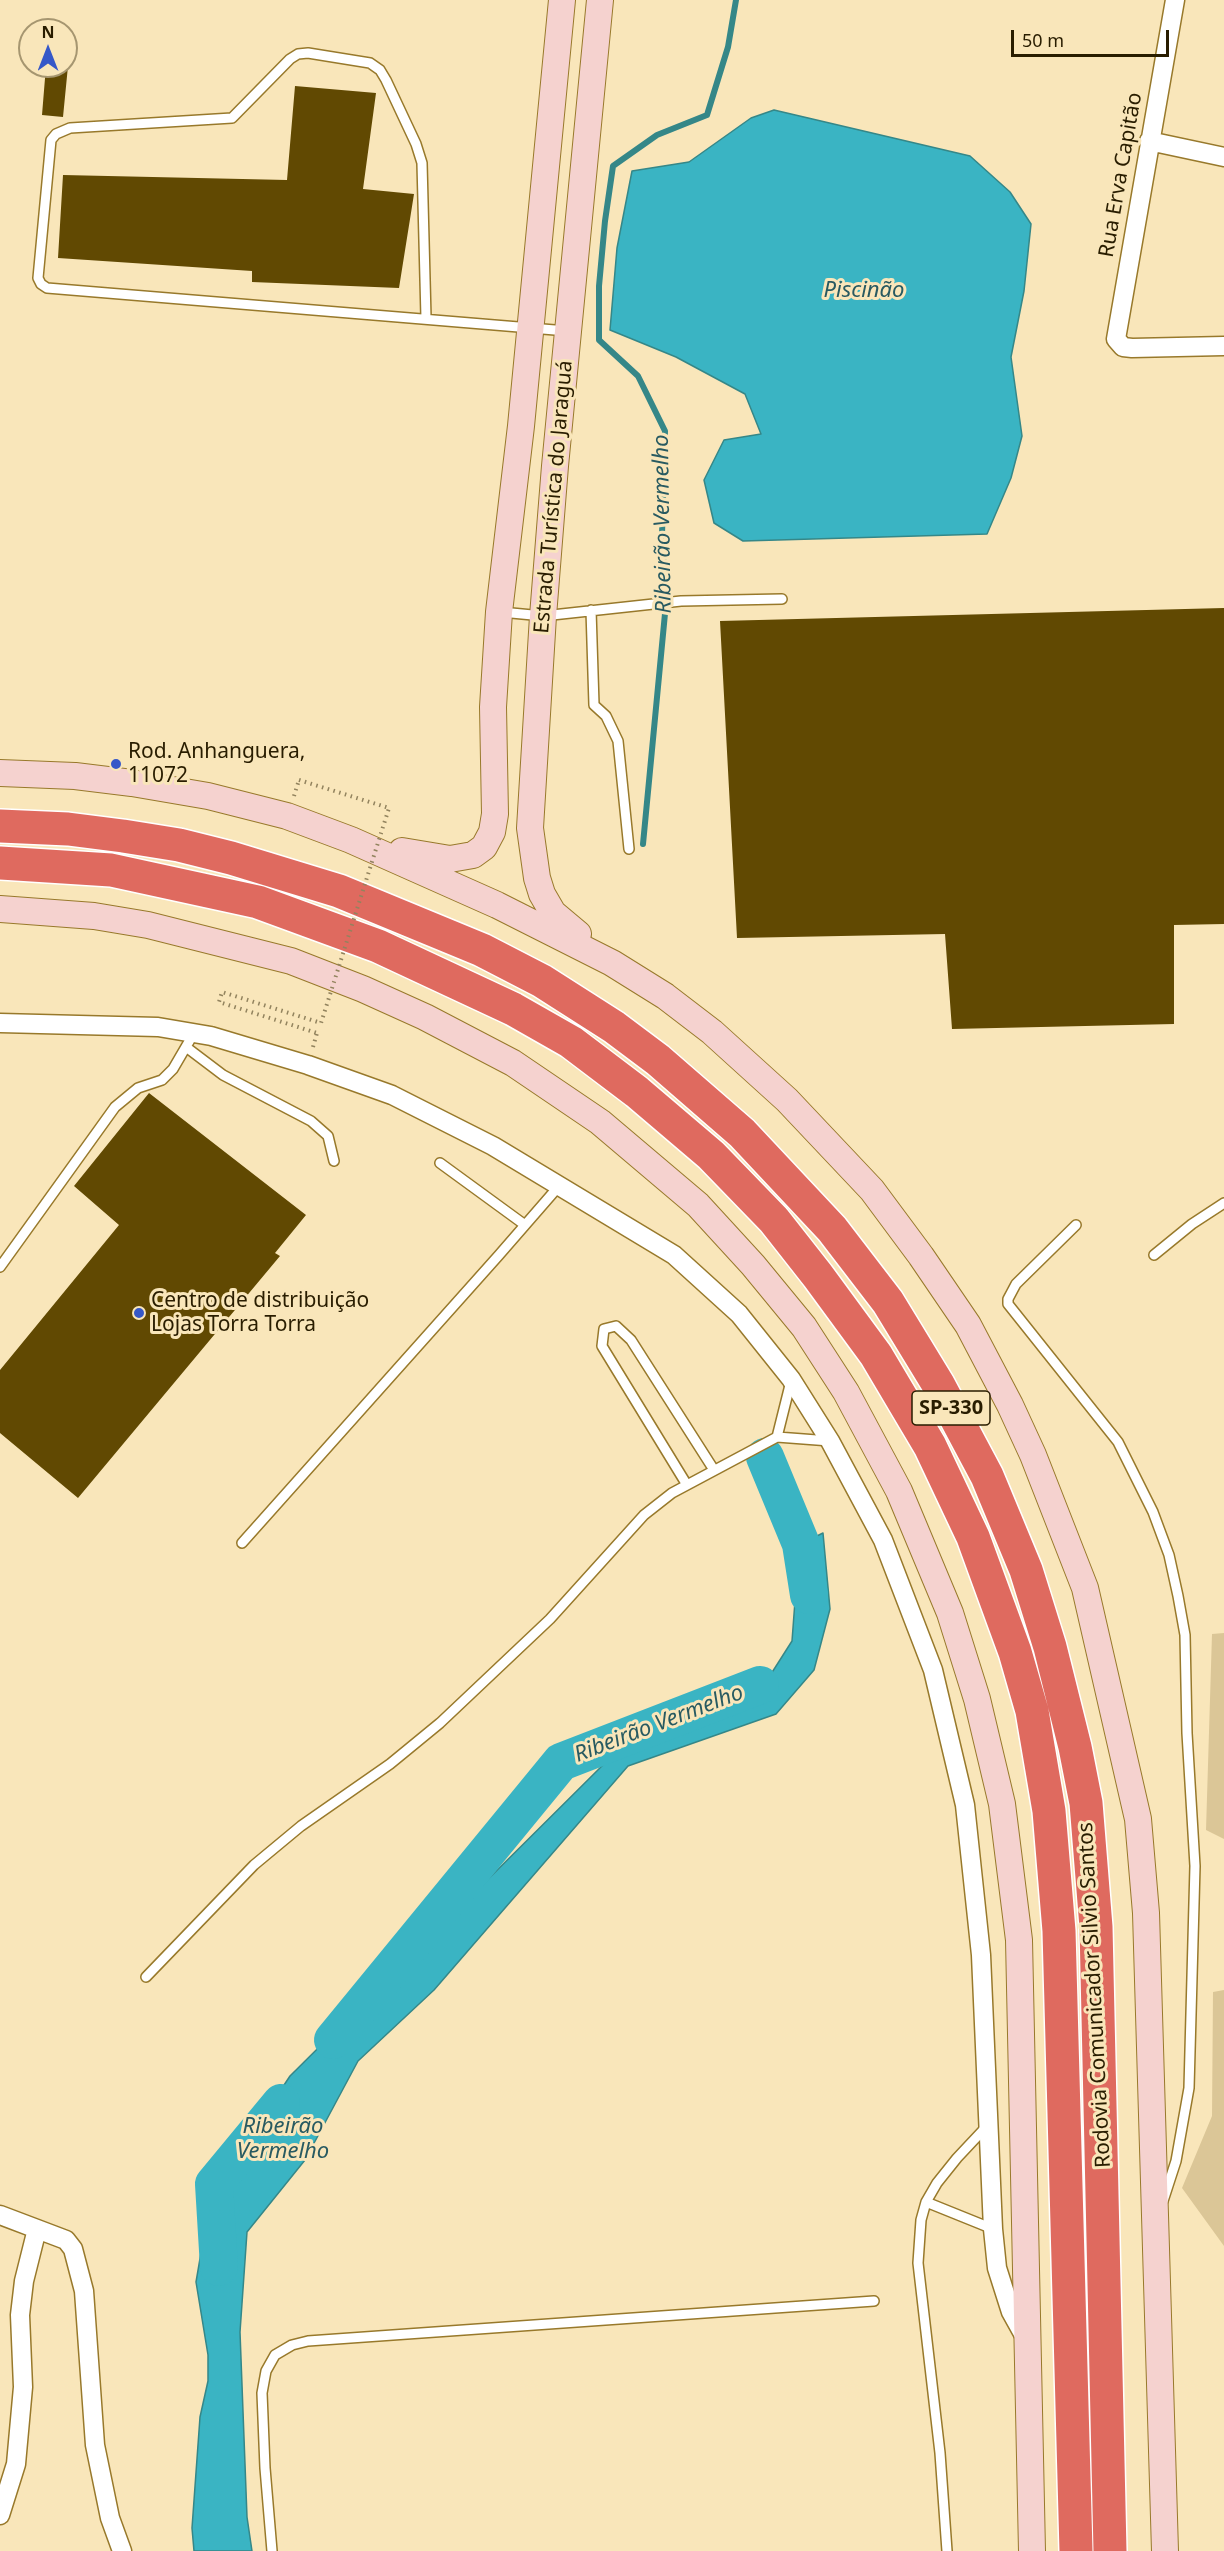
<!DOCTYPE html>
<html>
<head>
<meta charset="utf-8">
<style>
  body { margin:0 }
  #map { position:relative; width:1224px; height:2551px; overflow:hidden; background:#f9e6ba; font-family:"Noto Sans",sans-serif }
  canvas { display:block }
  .north { position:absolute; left:18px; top:18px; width:60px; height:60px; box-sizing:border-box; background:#f9e6ba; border:2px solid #a69670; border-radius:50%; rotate:0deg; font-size:16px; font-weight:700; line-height:24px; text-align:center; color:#291d00 }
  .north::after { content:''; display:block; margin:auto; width:21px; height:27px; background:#3658c8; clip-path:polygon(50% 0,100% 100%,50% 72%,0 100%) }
  .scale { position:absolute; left:1011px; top:30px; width:158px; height:27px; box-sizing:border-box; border:3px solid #291d00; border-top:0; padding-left:8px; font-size:18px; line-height:21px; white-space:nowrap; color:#291d00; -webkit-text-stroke:4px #f9e6ba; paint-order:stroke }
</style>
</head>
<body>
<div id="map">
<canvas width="1224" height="2551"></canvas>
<div class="north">N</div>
<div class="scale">50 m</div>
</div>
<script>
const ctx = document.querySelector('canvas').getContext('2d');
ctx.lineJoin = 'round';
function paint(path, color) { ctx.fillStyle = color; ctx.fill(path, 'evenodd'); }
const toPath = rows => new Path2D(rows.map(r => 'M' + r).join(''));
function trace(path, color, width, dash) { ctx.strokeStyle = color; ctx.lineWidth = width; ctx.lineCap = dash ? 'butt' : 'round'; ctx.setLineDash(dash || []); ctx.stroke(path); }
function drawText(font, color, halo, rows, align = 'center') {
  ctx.font = font + ' "Noto Sans",sans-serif'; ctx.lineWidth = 6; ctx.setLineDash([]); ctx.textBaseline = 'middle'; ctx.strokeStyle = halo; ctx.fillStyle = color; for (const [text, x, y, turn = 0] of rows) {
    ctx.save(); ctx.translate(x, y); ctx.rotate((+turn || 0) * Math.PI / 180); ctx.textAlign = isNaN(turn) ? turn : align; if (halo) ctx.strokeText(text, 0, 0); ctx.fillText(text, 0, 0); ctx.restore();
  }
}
paint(toPath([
  [1224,1633,1224,1839,1206,1830,1212,1634],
  [1224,1990,1224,2246,1182,2188,1212,2116,1213,1992]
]), '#dbc697');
const water = toPath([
  [774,110,970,156,1010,192,1031,224,1024,291,1011,357,1022,436,1011,478,987,534,743,541,714,523,704,480,724,440,761,434,745,394,676,357,610,330,617,248,632,171,689,162,751,118,774,110],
  [823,1533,830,1609,814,1670,776,1714,628,1766,434,1990,358,2061,305,2160,247,2232,240,2332,247,2517,252,2551,194,2551,192,2528,200,2417,208,2381,208,2355,196,2282,202,2247,255,2129,290,2076,617,1751,771,1674,792,1641,795,1601,786,1551,823,1533]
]);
paint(water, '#3ab4c3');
trace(water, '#358788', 1.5);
trace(toPath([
  [643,844,666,603,662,535,665,431,638,376,599,340,599,286,605,221,613,166,657,135,707,115,728,47,736,0]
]), '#358788', 6);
trace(toPath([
  [765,1457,801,1544,809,1595],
  [333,2040,561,1762,760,1685],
  [219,2267,214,2184,281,2103]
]), '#3ab4c3', 38);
paint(toPath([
  [46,66,68,66,63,117,42,115],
  [295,86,376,93,363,189,414,194,399,288,252,282,252,271,58,258,63,175,287,180],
  [1224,608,1224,924,1174,925,1174,1024,952,1029,945,934,737,938,720,621],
  [149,1093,306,1215,275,1253,280,1256,78,1498,0,1433,0,1370,119,1225,74,1186]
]), '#614902');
const lane = toPath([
  [426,318,422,163,416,144,386,80,380,70,370,63,308,53,298,54,290,59,232,118,70,128,56,134,51,140,38,278,41,284,47,288,567,331],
  [591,610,594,705,606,716,618,741,629,849],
  [501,612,543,616,681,601,782,599],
  [186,1047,223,1075,311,1121,328,1136,334,1161],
  [440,1163,525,1225],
  [1076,1225,1016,1284,1008,1299,1008,1304,1118,1442,1153,1512,1169,1555,1178,1596,1185,1635,1187,1733,1195,1866,1189,2088,1176,2161,1163,2201],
  [1154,1255,1192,1224,1224,1203],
  [0,1267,115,1107,138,1088,162,1080,173,1069,194,1033],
  [777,1437,791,1381],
  [687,1485,602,1346,604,1329,616,1326,631,1340,714,1470],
  [242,1543,499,1255,559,1186],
  [146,1977,254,1865,301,1826,390,1764,440,1723,550,1619,644,1515,672,1493,777,1437,830,1441],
  [926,2202,993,2229],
  [272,2551,265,2468,262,2393,266,2371,275,2355,292,2345,308,2341,874,2301],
  [947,2551,940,2453,918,2263,921,2220,926,2202,937,2183,957,2158,988,2125]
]);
const street = toPath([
  [1175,0,1116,339,1123,347,1132,348,1224,346],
  [1149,141,1224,157],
  [0,1023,158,1027,211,1036,308,1065,392,1095,493,1146,674,1255,739,1314,791,1379,830,1441,883,1540,933,1670,965,1805,981,1955,993,2229,997,2268,1011,2312,1026,2339],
  [0,2215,37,2229],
  [0,2515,16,2464,23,2387,20,2315,24,2281,37,2229,66,2240,73,2249,84,2291,95,2445,110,2518,122,2551]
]);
const secondary = toPath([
  [0,773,75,776,132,783,208,796,287,816,351,840,497,905,612,963,665,996,712,1032,787,1100,872,1190,921,1256,968,1325,1010,1405,1033,1455,1085,1588,1138,1819,1146,1913,1165,2551],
  [402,851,450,859,473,855,484,847,492,832,495,814,493,707,499,612,521,426,562,0],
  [0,909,94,916,148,925,291,961,363,989,425,1017,513,1063,600,1122,698,1205,753,1265,804,1327,846,1392,899,1491,950,1613,977,1699,1002,1804,1019,1940,1032,2551],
  [578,934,553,913,542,894,537,878,530,828,543,616,555,466,600,0]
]);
const highway = toPath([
  [0,826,68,829,123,836,179,845,231,858,339,891,482,950,542,981,614,1027,658,1060,742,1133,832,1229,888,1302,938,1384,987,1476,1026,1570,1050,1647,1075,1747,1086,1803,1096,1927,1110,2551],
  [0,863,111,870,258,902,378,946,513,1009,571,1042,637,1092,711,1155,774,1220,818,1276,876,1355,930,1446,973,1537,1015,1652,1032,1711,1049,1811,1059,1931,1076,2551]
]);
trace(lane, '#98792b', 12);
trace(street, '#98792b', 21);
trace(secondary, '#98792b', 28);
trace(highway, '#fff', 36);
trace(toPath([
  [294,796,299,780],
  [313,1047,317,1033]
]), '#92835e', 4, [1.5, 4.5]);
trace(lane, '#fff', 9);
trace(street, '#fff', 18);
trace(secondary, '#f5d2cf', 26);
trace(highway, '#df6a5f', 33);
trace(toPath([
  [299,780,389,808,321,1023,222,992,219,1002,317,1033]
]), '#92835e', 4, [1.5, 4.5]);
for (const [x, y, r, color] of [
  [116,764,6,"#3658c8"],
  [139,1313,6,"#3658c8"]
]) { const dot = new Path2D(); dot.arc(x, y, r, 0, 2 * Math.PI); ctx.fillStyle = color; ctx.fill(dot); trace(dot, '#f9e6ba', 2); }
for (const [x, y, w] of [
  [951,1408,78]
]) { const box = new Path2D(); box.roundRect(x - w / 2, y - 17, w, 34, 4.5); ctx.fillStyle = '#f9e6ba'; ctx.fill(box); trace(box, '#291d00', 1.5); }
drawText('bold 20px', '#291d00', null, [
  ["SP-330",951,1408]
]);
drawText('21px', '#291d00', '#f9e6ba', [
  ["Rua Erva Capitão",1121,175,-80],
  ["Estrada Turística do Jaraguá",554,497,-85],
  ["Rodovia Comunicador Silvio Santos",1095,1995,-93]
]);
drawText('21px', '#291d00', '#f9e6ba', [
  ["Rod. Anhanguera,",128,752],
  ["11072",128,776],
  ["Centro de distribuição",151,1301],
  ["Lojas Torra Torra",151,1325]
], 'left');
drawText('italic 22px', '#285a61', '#f9e6ba', [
  ["Piscinão",864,291],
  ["Ribeirão Vermelho",663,524,-91],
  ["Ribeirão Vermelho",659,1724,-21],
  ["Ribeirão",283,2127],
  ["Vermelho",283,2152]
]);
</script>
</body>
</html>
